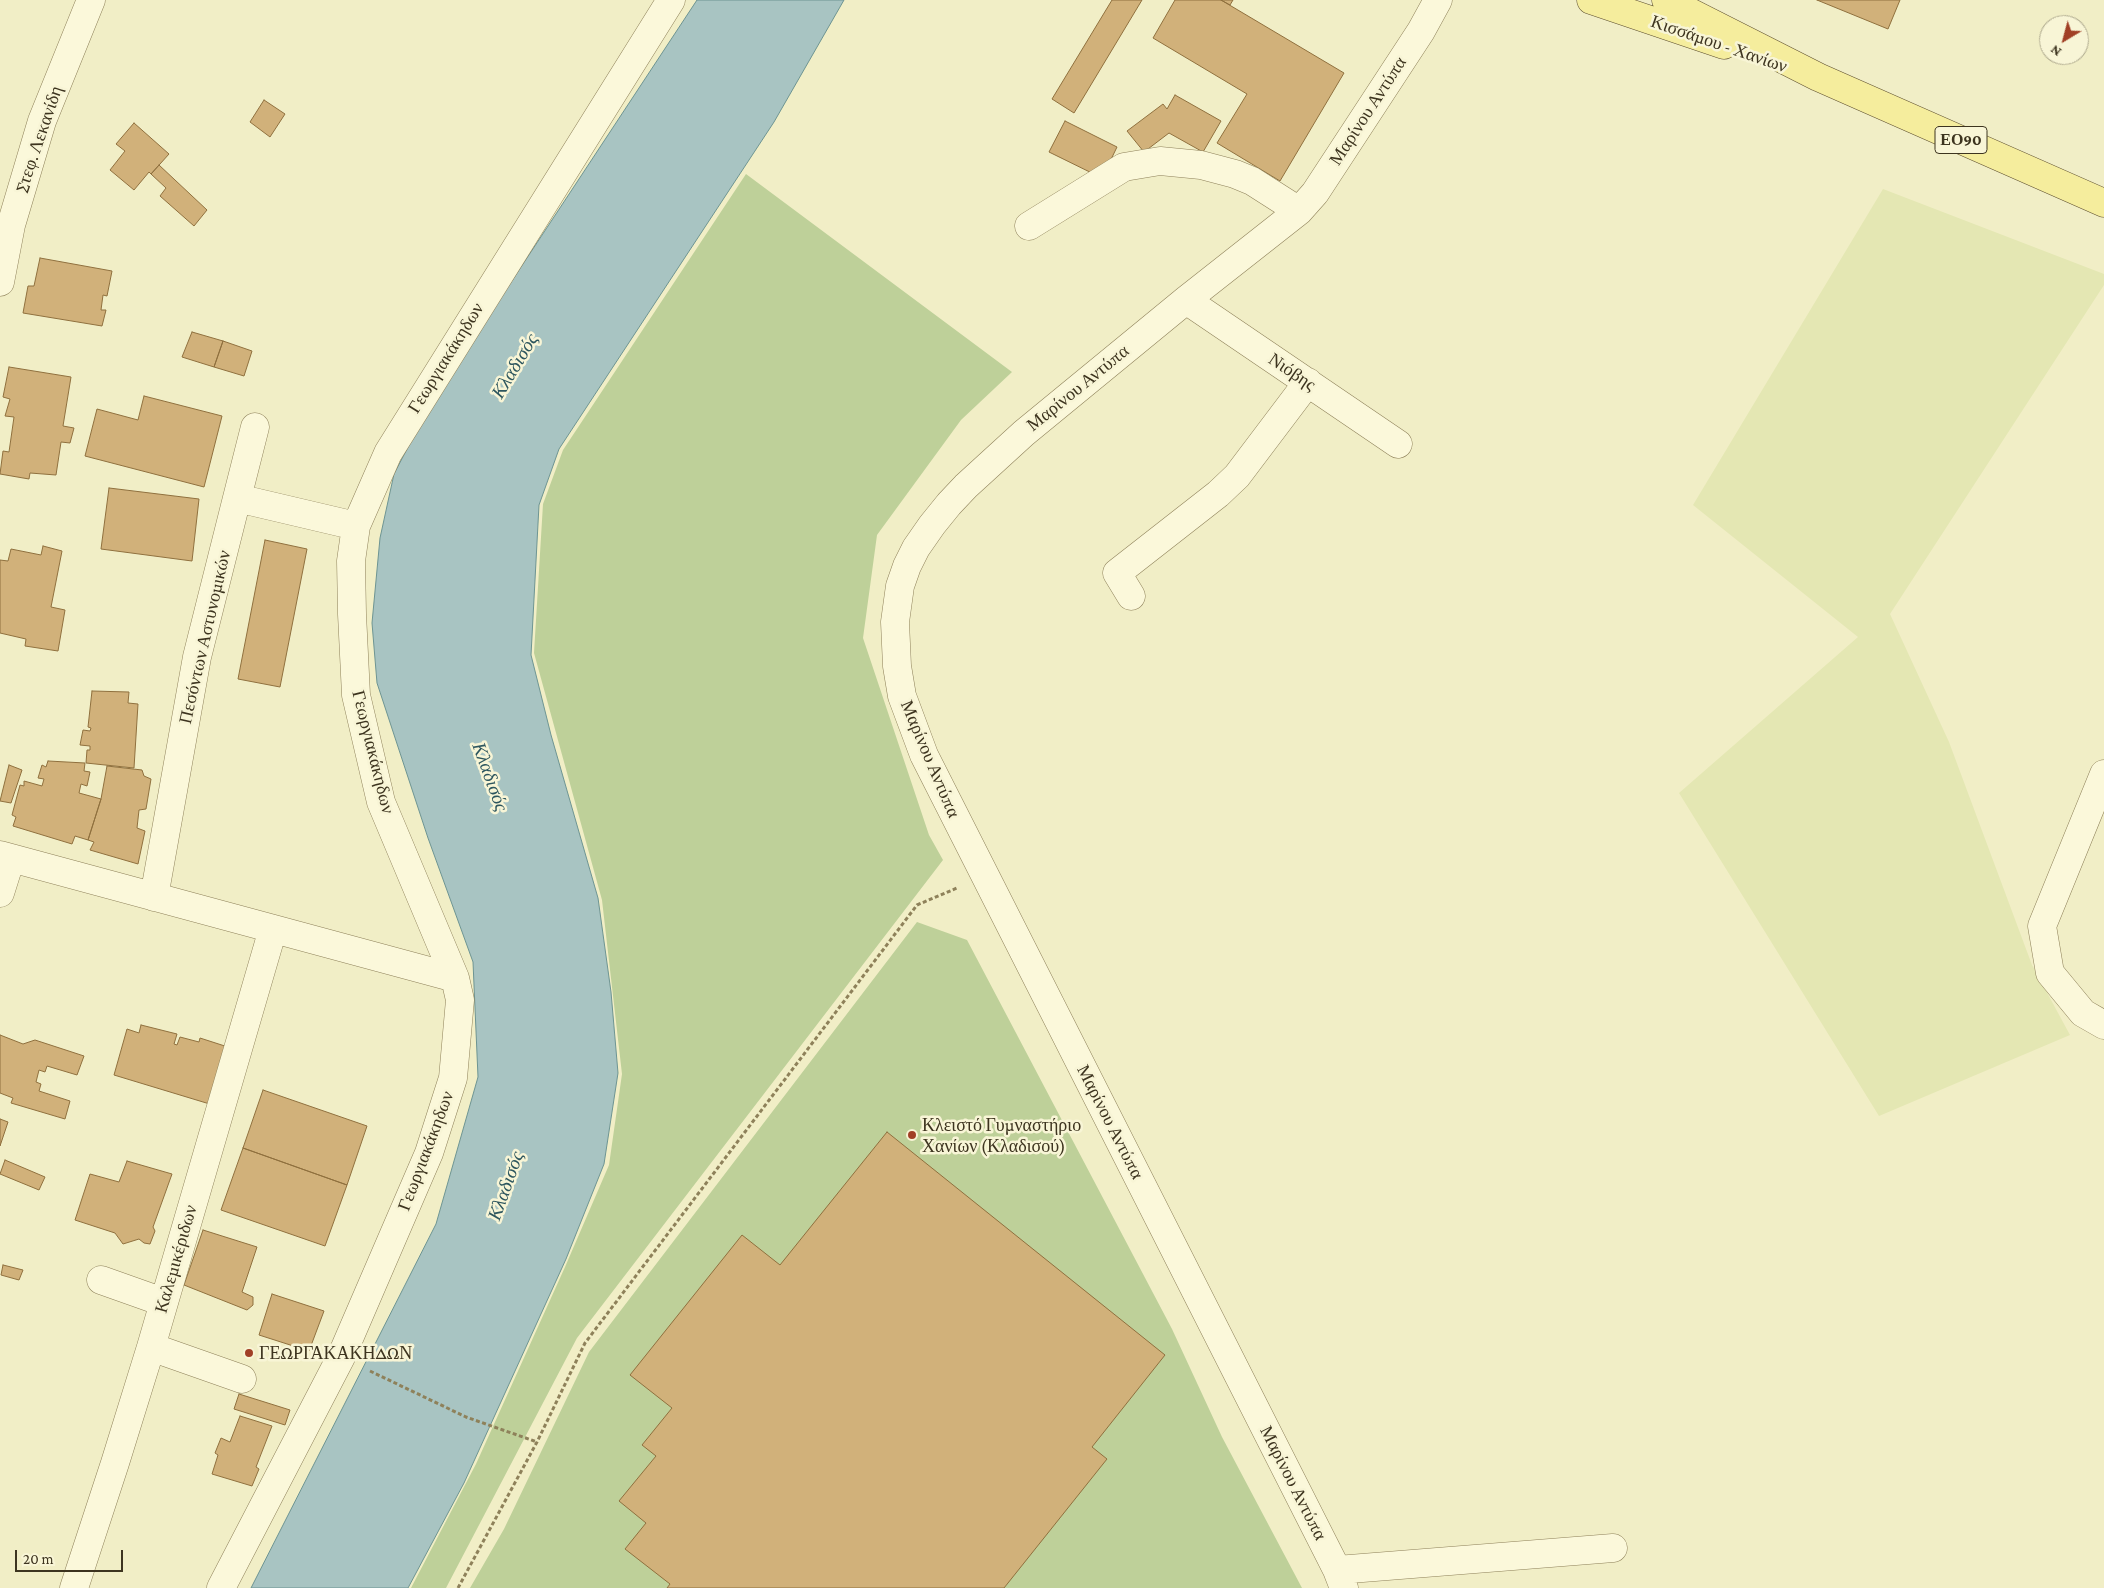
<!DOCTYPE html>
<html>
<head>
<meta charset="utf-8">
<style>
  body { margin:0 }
  #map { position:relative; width:2104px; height:1588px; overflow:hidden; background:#f1eec6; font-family:"Crimson Pro",serif }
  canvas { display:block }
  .north { position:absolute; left:2039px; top:15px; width:50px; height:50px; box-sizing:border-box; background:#f8f5d6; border:1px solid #ada88d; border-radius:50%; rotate:217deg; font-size:14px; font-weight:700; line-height:20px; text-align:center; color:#3d341f }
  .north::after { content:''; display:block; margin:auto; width:18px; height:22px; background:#a14026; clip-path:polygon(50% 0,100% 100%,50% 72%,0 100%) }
  .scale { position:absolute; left:15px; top:1550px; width:108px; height:22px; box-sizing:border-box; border:2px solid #3d341f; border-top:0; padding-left:6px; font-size:15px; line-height:18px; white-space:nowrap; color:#3d341f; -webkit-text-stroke:4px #f8f5d6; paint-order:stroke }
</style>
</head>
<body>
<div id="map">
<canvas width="2104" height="1588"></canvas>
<div class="north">N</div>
<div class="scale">20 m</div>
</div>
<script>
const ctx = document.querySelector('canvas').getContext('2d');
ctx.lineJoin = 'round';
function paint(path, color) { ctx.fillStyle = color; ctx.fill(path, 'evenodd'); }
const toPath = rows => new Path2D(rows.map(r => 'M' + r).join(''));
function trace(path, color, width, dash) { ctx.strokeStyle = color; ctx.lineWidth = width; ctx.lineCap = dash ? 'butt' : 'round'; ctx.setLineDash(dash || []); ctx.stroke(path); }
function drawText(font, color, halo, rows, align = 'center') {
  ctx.font = font + ' "Crimson Pro",serif'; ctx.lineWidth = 5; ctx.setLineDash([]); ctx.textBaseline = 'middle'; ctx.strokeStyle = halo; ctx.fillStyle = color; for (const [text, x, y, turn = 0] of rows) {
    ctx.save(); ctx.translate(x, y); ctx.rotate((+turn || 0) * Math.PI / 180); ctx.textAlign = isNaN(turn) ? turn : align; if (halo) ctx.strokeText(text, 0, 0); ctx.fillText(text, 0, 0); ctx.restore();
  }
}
paint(toPath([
  [1883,189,2104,274,2104,285,1890,614,1949,742,2032,965,2070,1035,1879,1116,1679,793,1858,637,1693,505]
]), '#e4e7b3');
paint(toPath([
  [746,174,1012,372,961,420,877,535,863,638,929,835,943,860,577,1338,446,1588,411,1588,476,1464,565,1267,609,1165,622,1074,602,900,534,653,543,504,563,450],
  [917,922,967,940,1172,1329,1222,1437,1302,1588,470,1588,504,1529,589,1352]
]), '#bed099');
const water = toPath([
  [697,0,844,0,774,122,559,449,539,505,531,655,551,735,598,898,611,992,618,1073,604,1164,566,1259,464,1483,408,1588,251,1588,436,1224,478,1077,473,962,428,838,377,683,372,623,380,538,394,474,430,405,697,0]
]);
paint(water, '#a8c4c2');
trace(water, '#6d9492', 1);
const building = toPath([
  [1112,0,1142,0,1074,113,1052,99,1112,0],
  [1175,0,1221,0,1344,73,1280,181,1217,143,1247,94,1153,38,1175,0],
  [1221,0,1233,0,1230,5,1221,0],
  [1817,0,1900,0,1888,29,1817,0],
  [1175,95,1221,121,1203,152,1169,133,1144,152,1127,131,1163,104,1167,109,1175,95],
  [264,100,285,114,270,137,250,122,264,100],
  [1065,121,1117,147,1102,178,1049,152,1065,121],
  [134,123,169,154,151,174,149,172,134,190,110,170,125,151,116,144,134,123],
  [159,165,207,210,194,226,160,196,166,188,151,174,159,165],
  [40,258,112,271,107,296,103,295,101,310,106,310,102,326,23,313,28,286,34,286,40,258],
  [192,332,223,341,214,367,182,357,192,332],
  [223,341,252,351,244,376,214,367,223,341],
  [9,367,71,377,63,426,74,428,70,443,61,442,56,475,30,473,29,479,0,474,3,451,9,452,14,417,5,416,10,399,3,397,9,367],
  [144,396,222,416,204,487,85,456,97,409,138,420,144,396],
  [109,488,199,499,192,561,101,549,109,488],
  [265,540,307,549,280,687,238,679,265,540],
  [43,546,62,551,51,607,65,610,58,651,25,646,26,639,0,633,0,560,8,561,11,549,41,555,43,546],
  [92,691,129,692,128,703,138,704,134,768,86,763,87,750,90,750,90,746,80,745,83,730,90,731,91,728,88,727,92,691],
  [48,761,85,763,84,771,90,772,87,786,81,784,79,793,101,799,88,840,75,836,72,844,13,826,16,817,12,815,20,785,24,786,24,781,42,786,44,779,38,778,42,765,46,767,48,761],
  [9,765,22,770,11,803,0,801,9,765],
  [107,766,142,770,144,776,151,779,146,809,139,810,137,828,145,831,138,864,90,850,94,842,88,840,101,799,107,766],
  [141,1025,177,1034,174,1044,177,1045,180,1037,199,1042,200,1038,231,1048,213,1105,114,1075,127,1029,139,1033,141,1025],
  [0,1035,23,1044,35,1040,84,1056,77,1075,47,1066,45,1072,39,1070,36,1082,41,1084,39,1091,70,1101,65,1119,11,1103,13,1098,0,1093,0,1035],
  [263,1090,367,1126,347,1185,243,1148,263,1090],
  [0,1119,8,1122,0,1146,0,1119],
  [887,1132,1165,1355,1092,1447,1107,1459,1004,1588,667,1588,670,1584,625,1549,646,1523,619,1501,656,1456,642,1445,672,1408,630,1375,742,1235,780,1265,887,1132],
  [243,1148,347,1185,325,1246,221,1210,243,1148],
  [5,1160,45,1177,39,1190,0,1174,5,1160],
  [127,1161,172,1174,153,1227,155,1231,150,1244,144,1243,139,1239,123,1244,115,1233,75,1220,90,1174,119,1182,127,1161],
  [203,1230,257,1247,242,1292,253,1297,253,1305,247,1310,184,1285,203,1230],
  [3,1265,23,1270,19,1280,1,1275,3,1265],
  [272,1294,324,1311,309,1351,259,1335,272,1294],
  [239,1394,290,1410,285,1425,234,1409,239,1394],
  [240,1416,272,1426,256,1467,259,1469,252,1486,212,1474,218,1455,215,1453,221,1438,230,1442,240,1416]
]);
paint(building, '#d1b17a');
trace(building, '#8f703e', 1);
const minor = toPath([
  [1029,226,1124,167,1160,161,1201,165,1235,174,1252,181,1299,211],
  [0,282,11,225,42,121,91,0],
  [1186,300,1398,444],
  [237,498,255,427],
  [1131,596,1117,573,1218,494,1237,476,1308,382],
  [2104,774,2042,926,2050,973,2083,1013,2104,1025],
  [0,855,455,978],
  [0,893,11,858],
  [154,897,197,657,237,498,356,526],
  [101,1280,163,1302],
  [151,1347,242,1379],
  [1337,1570,1613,1548],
  [74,1588,115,1463,151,1347,273,929],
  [221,1588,341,1357,429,1153,453,1078,460,1000,455,978,381,802,356,695,352,614,351,561,356,526,388,453,671,0],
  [1344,1588,1337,1570,924,755,902,696,897,666,895,622,900,586,907,566,916,548,932,525,949,504,966,486,1024,433,1186,300,1299,211,1315,193,1421,31,1438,0]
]);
const major = toPath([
  [1591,0,1724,45],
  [1666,0,1818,77,2104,203]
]);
trace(minor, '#8e815a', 29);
trace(major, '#5c4d2e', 29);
trace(toPath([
  [370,1371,466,1417,537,1442],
  [458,1588,537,1442,585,1343,917,905,957,888]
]), '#8e815a', 3, [4, 2.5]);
trace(minor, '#fbf8da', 28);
trace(major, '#f5ed9d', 28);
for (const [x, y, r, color] of [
  [912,1135,5,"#a14026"],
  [249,1353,5,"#a14026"]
]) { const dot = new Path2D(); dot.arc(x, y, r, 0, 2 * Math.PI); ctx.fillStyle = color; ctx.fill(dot); trace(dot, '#f8f5d6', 2); }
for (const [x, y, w] of [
  [1961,140,52]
]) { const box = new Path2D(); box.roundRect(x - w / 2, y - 13.5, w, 27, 4); ctx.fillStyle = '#f8f5d6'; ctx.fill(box); trace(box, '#3d341f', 1); }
drawText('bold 16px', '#3d341f', null, [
  ["ΕΟ90",1961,140]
]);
drawText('18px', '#3d341f', '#f8f5d6', [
  ["Κισσάμου - Χανίων",1719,44,19],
  ["Μαρίνου Αντύπα",1368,111,-57],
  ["Στεφ. Λεκανίδη",39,139,-71],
  ["Γεωργιακάκηδων",446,358,-58],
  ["Νιόβης",1292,372,34],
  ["Μαρίνου Αντύπα",1078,388,-39],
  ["Πεσόντων Αστυνομικών",205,637,-77],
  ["Γεωργιακάκηδων",373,752,76],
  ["Μαρίνου Αντύπα",930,759,67],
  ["Μαρίνου Αντύπα",1110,1122,63],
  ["Γεωργιακάκηδων",426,1151,-69],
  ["Καλεμικέριδων",176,1259,-74],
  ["Μαρίνου Αντύπα",1293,1483,63]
]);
drawText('18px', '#3d341f', '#f8f5d6', [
  ["Κλειστό Γυμναστήριο",922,1125],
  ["Χανίων (Κλαδισού)",922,1146],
  ["ΓΕΩΡΓΑΚΑΚΗΔΩΝ",259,1353]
], 'left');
drawText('italic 19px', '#2d565e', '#f8f5d6', [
  ["Κλαδισός",515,366,-59],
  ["Κλαδισός",490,777,70],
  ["Κλαδισός",506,1186,-70]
]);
</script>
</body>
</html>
